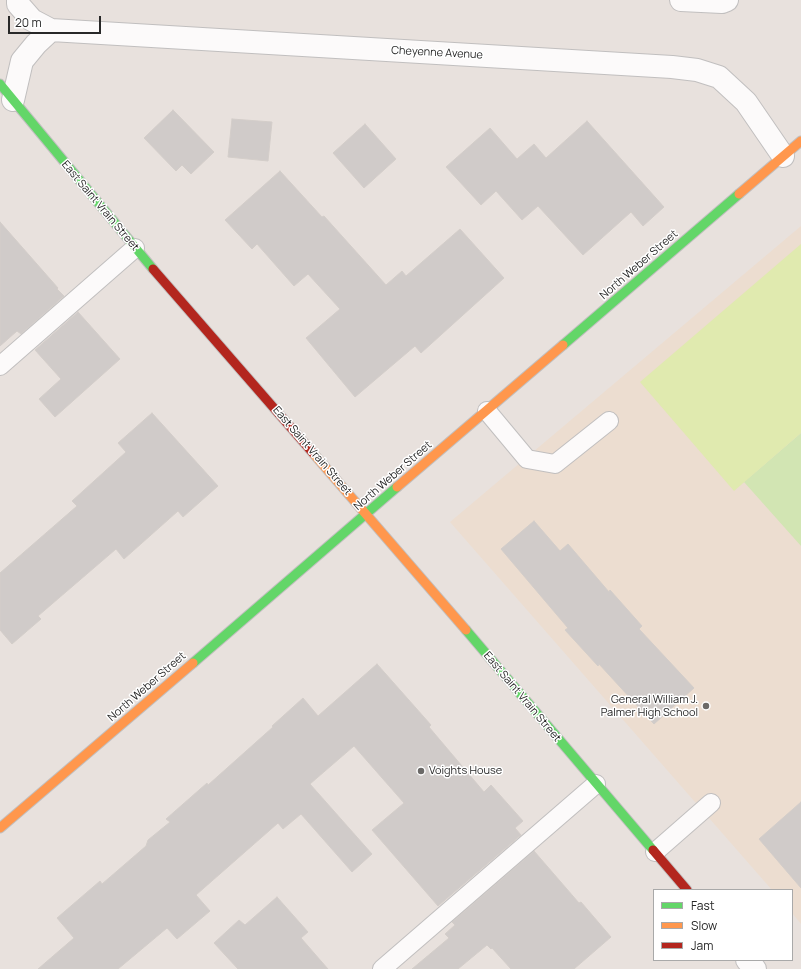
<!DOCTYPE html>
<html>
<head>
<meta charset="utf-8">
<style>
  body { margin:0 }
  #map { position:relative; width:801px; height:969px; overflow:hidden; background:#e8e1dd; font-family:Manrope,sans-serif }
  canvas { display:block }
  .legend { position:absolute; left:653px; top:889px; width:140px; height:72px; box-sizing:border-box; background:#fff; border:1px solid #a9a9a9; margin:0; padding:5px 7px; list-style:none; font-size:12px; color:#282828 }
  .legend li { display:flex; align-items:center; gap:8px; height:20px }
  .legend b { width:20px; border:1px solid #a9a9a9 }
  .scale { position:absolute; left:8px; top:16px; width:93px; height:18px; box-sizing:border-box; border:2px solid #282828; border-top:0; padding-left:5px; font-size:12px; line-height:14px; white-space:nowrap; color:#282828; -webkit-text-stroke:3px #fff; paint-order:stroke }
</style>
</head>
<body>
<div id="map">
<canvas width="801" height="969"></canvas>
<ul class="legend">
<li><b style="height:5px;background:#63d668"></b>Fast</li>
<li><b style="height:5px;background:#ff974d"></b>Slow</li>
<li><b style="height:5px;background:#b3261e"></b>Jam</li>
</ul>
<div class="scale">20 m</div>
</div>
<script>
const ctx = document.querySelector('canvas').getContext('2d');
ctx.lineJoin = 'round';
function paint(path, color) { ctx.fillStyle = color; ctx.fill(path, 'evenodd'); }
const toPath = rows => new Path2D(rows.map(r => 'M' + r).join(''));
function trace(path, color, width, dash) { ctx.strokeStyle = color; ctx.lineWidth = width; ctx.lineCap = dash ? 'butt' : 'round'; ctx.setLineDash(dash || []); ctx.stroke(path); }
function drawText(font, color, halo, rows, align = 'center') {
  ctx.font = font + ' Manrope,sans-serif'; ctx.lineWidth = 3; ctx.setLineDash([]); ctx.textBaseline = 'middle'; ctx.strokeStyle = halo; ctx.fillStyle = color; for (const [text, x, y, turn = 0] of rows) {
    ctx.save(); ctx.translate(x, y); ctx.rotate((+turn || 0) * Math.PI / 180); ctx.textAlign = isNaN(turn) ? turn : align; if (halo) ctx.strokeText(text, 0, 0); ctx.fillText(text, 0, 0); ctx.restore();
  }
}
paint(toPath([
  [801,226,801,924,792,913,792,890,772,890,450,522]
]), '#ecddd0');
paint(toPath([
  [801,433,801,546,744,482]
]), '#d2e5b3');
paint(toPath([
  [801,244,801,433,734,491,640,382]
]), '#e0eaaf');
const building = toPath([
  [173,110,214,152,191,174,182,165,176,171,144,138,173,110],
  [232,119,272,122,268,161,228,157,232,119],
  [587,121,664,207,643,226,631,212,583,255,538,206,522,220,496,191,481,205,446,167,490,128,517,159,534,144,546,158,587,121],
  [365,124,396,159,364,188,333,153,365,124],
  [280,171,322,217,324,216,386,285,402,271,406,276,460,229,504,278,421,353,415,346,355,397,306,338,340,309,308,274,294,286,257,244,252,249,225,220,280,171],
  [0,222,58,288,57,289,64,296,21,334,17,331,0,346,0,222],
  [78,312,120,359,55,417,39,399,61,379,35,350,78,312],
  [152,413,218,486,183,517,178,511,124,559,116,549,38,616,41,619,12,644,0,630,0,573,77,506,72,501,126,452,118,443,152,413],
  [534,521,560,551,568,544,609,592,610,590,642,626,639,629,694,688,654,724,599,664,598,666,565,630,568,628,501,549,534,521],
  [377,664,431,725,429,727,484,792,491,785,523,821,515,828,521,835,438,906,372,830,404,803,354,746,310,784,372,854,352,872,301,814,283,829,278,823,196,895,210,911,177,939,167,928,118,969,38,969,74,938,57,918,100,881,102,884,146,846,148,840,170,822,166,819,207,783,208,785,273,727,272,726,303,698,318,716,377,664],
  [801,802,801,888,759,839,801,802],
  [534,851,579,903,581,902,611,937,574,969,511,969,492,948,491,949,487,945,458,969,412,969,449,938,445,934,455,925,452,922,534,851],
  [277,897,308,932,301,938,328,969,238,969,214,943,239,920,245,925,277,897]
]);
paint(building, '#d0cbc9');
trace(building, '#d3cdc9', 1);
const lane = toPath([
  [0,366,135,248],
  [487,411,527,459,555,464,609,421],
  [655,852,711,803],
  [382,969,596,784]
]);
const street = toPath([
  [18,0,18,4,32,20,51,30,672,67,697,70,719,77,746,102,783,156],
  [681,0,722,2,727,0],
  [13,100,22,61,36,44,51,30],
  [747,960,755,969]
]);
const fast = toPath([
  [0,84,153,269],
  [563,345,739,194],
  [466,630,653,850],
  [193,663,397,487]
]);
const slow = toPath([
  [739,194,801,141],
  [313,453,466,630],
  [397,487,563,345],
  [0,828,193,663]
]);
const jam = toPath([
  [153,269,313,453],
  [653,850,687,890]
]);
trace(lane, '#c1bfbf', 20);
trace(street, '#c1bfbf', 24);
trace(fast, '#c1bfbf', 11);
trace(slow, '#c1bfbf', 11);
trace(jam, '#c1bfbf', 11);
trace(lane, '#fcfafa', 18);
trace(street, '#fcfafa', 22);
trace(fast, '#63d668', 9);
trace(slow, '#ff974d', 9);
trace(jam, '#b3261e', 9);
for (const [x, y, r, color] of [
  [706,706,4,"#6b6967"],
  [421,771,4,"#6b6967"]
]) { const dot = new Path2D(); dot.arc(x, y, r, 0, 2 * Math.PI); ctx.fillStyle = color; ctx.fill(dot); trace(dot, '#fff', 1.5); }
drawText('11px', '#282828', '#fff', [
  ["Cheyenne Avenue",437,53,3],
  ["East Saint Vrain Street",100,206,50],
  ["North Weber Street",639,265,-41],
  ["East Saint Vrain Street",312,451,49],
  ["North Weber Street",393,476,-41],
  ["North Weber Street",147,687,-41],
  ["East Saint Vrain Street",522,697,50]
]);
drawText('11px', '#282828', '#fff', [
  ["General William J.",698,700],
  ["Palmer High School",698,713],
  ["Voights House",429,771,"left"]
], 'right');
</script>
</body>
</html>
